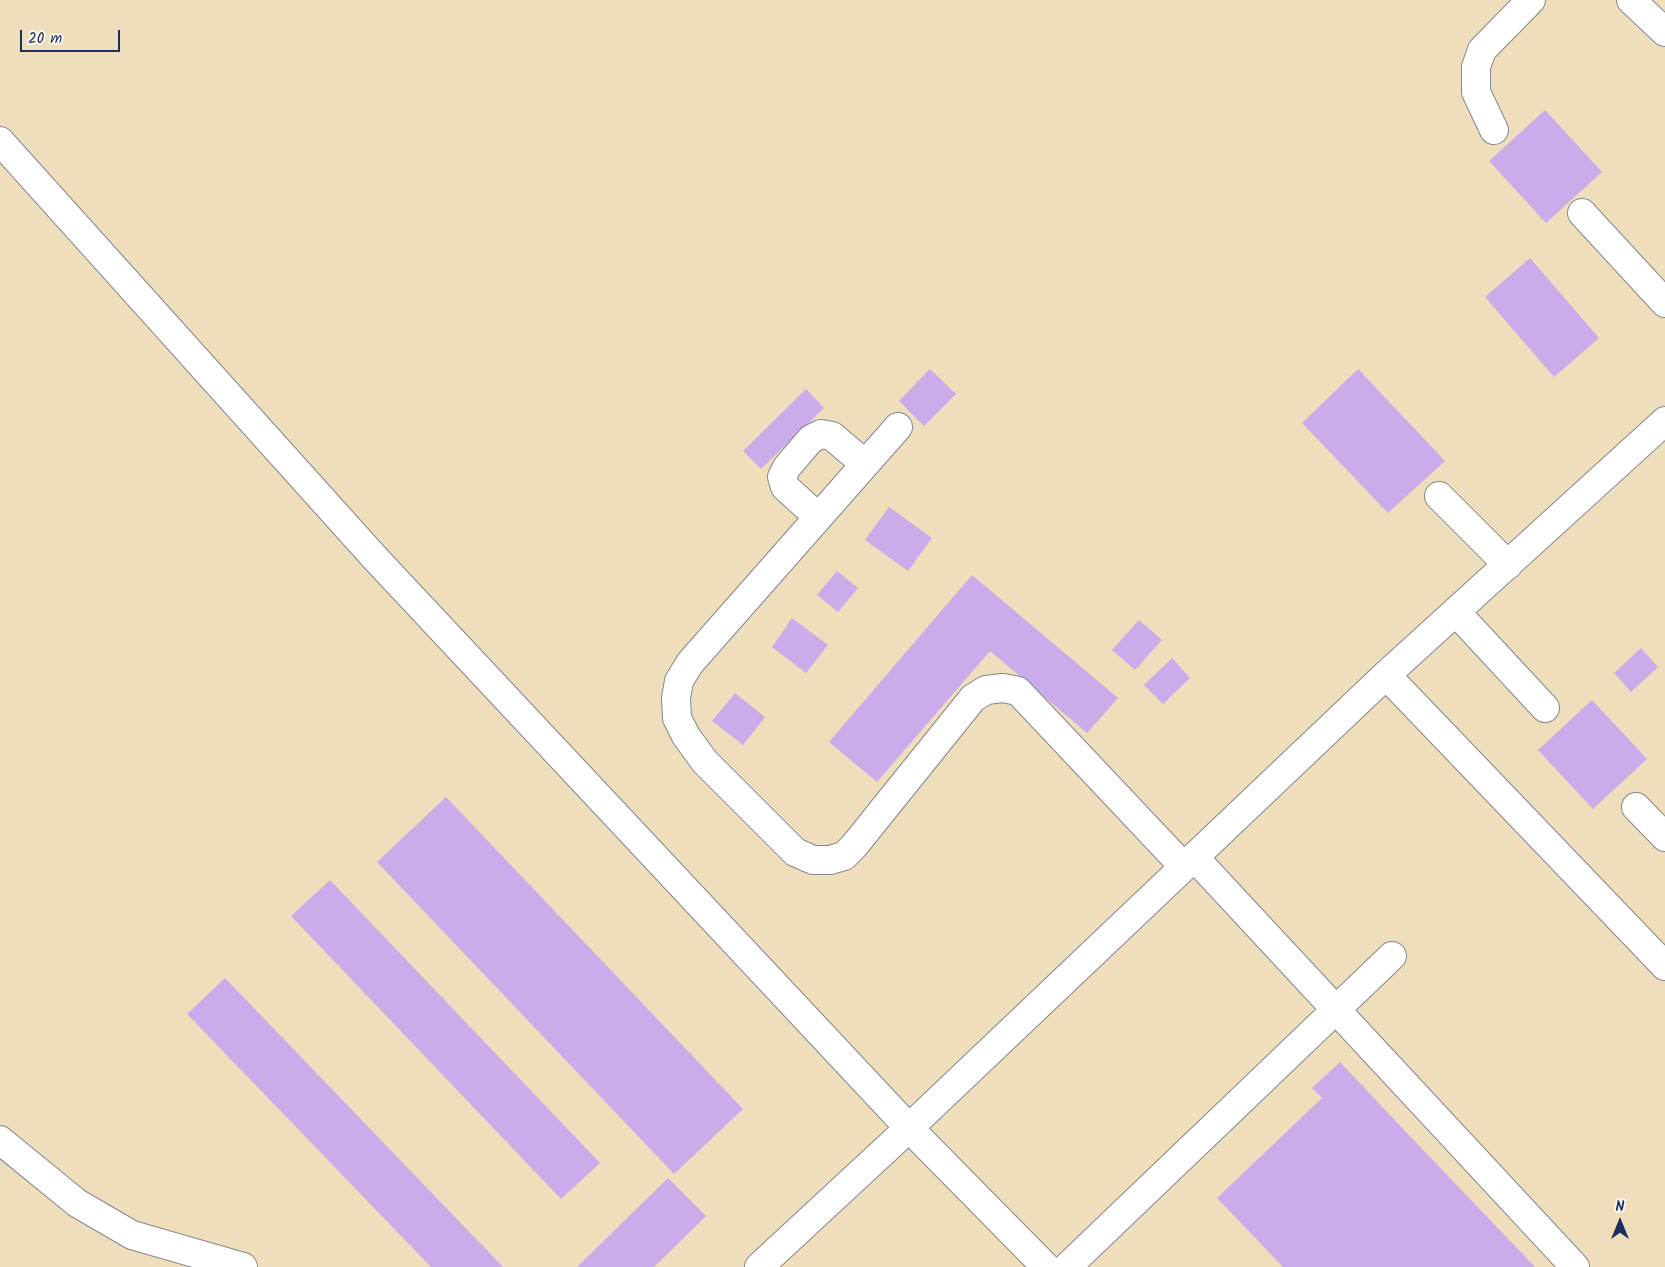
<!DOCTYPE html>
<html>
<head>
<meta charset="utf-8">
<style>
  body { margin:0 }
  #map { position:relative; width:1665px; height:1267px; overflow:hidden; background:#efdebc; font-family:Kalam,sans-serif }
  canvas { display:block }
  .north { position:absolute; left:1595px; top:1197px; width:50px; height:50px; -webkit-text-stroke:4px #fbf7ec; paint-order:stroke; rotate:0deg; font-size:14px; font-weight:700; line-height:20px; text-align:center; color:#1b2f5e }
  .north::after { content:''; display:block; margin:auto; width:18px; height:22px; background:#1b2f5e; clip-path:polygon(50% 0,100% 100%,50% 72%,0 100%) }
  .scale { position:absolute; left:20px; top:30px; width:100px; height:22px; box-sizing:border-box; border:2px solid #1b2f5e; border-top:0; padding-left:6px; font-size:15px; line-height:18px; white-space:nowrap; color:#1b2f5e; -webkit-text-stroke:4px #fbf7ec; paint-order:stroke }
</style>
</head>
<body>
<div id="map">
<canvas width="1665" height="1267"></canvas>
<div class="north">N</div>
<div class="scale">20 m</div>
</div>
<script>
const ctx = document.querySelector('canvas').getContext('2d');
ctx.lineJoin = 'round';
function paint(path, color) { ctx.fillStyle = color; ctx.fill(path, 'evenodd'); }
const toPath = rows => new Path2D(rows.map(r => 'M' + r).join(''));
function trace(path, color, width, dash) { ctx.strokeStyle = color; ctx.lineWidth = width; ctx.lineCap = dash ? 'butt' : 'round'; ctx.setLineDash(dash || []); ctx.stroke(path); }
paint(toPath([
  [1545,110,1602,172,1546,223,1489,161],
  [1530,258,1599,338,1554,377,1485,297],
  [930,369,956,394,924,426,899,401],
  [1358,369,1445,461,1388,513,1302,423],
  [806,389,824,408,761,469,743,451],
  [889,507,932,538,908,571,865,540],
  [837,571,858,588,838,612,817,595],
  [972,575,1118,698,1087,733,990,651,877,782,829,742],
  [792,618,828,645,806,673,772,647],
  [1139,620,1162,640,1135,670,1112,650],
  [1641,648,1658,667,1631,692,1614,673],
  [1172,658,1190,678,1163,704,1144,685],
  [735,693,765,717,743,745,712,721],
  [1592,700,1647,759,1593,809,1538,750],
  [446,797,743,1109,674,1174,377,862],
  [330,880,600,1163,561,1199,291,916],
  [225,978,503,1267,431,1267,187,1014],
  [1340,1062,1405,1131,1535,1267,1283,1267,1217,1198,1322,1098,1312,1088],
  [668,1178,706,1216,654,1267,577,1267]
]), '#c9ace9');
const minor = toPath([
  [1631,0,1665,32],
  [1494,130,1476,92,1476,67,1482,50,1531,0],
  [0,141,375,558,909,1128,1046,1267],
  [1582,213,1665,303],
  [898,427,690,663,679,681,676,698,677,718,686,736,705,762,795,852,813,860,830,860,844,856,854,846,973,698,986,690,1003,688,1018,691,1184,867],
  [1439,496,1508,565],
  [818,517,785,487,782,477,787,467,811,439,821,434,832,436,865,464],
  [1456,612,1545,708],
  [1386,675,1665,966],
  [1636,807,1665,837],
  [1194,857,1575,1267],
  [0,1140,77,1203,132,1235,243,1267],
  [759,1267,909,1128,1386,675,1665,421],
  [1067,1267,1392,956]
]);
trace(minor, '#85868d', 30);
trace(minor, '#fff', 28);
</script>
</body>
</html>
